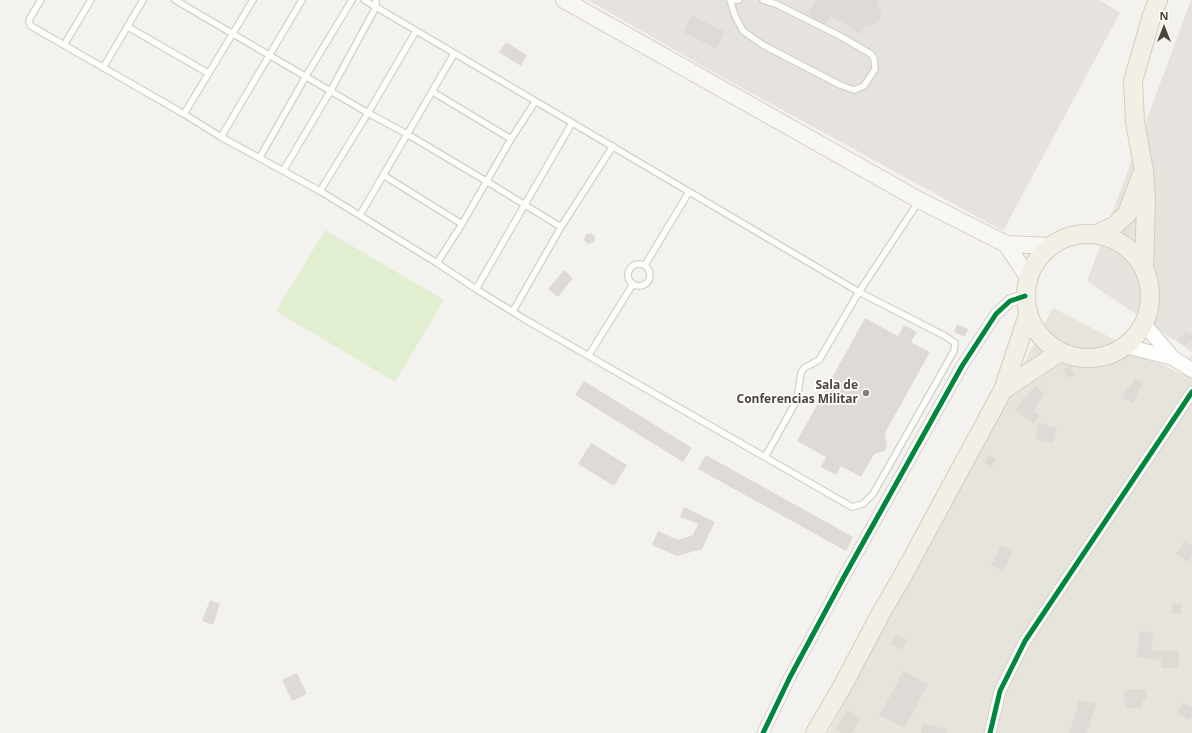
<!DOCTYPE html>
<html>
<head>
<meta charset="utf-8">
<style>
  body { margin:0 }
  #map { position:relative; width:1192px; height:733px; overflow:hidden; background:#f4f2ee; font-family:"Open Sans",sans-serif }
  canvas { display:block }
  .north { position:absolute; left:1144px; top:8px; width:40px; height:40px; -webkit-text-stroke:3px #fff; paint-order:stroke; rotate:0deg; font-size:11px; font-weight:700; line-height:16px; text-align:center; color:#4b4439 }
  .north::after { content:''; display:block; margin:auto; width:14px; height:18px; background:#4b4439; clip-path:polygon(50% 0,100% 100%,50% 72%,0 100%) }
</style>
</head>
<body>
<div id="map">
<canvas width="1192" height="733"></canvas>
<div class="north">N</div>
</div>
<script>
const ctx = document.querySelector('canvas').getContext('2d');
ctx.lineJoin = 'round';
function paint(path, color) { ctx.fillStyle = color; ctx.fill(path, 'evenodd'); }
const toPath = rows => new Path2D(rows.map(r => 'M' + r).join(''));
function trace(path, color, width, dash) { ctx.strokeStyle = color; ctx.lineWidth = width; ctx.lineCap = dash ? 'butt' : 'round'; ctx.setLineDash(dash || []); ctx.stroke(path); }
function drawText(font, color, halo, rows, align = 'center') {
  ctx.font = font + ' "Open Sans",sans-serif'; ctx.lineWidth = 3.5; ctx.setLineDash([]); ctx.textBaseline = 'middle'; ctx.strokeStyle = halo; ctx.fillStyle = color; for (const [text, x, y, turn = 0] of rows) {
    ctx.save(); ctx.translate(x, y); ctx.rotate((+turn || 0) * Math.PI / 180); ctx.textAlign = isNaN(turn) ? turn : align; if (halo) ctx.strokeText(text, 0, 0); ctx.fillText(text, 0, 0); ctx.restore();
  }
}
paint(toPath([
  [1053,308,1181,374,1192,353,1192,733,828,733]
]), '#e7e4dc');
paint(toPath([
  [588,0,1100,0,1120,13,1003,231,704,67],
  [1191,0,1192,0,1192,352,1087,281]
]), '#e6e2de');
paint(toPath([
  [325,230,444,300,395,382,276,311]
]), '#e1eecf');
paint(toPath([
  [816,0,879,0,877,5,880,9,882,16,878,23,872,26,866,25,862,31,858,34,849,26,830,16,825,24,807,14],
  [692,15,725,32,716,49,683,32],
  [506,42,527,55,521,66,499,52],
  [591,233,595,237,594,242,588,244,584,240,586,234],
  [564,270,573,278,558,297,548,289],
  [865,318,898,336,904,325,917,332,911,342,930,352,885,433,887,446,885,451,874,454,861,477,841,466,836,475,821,467,826,457,797,441],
  [957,324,968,329,965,337,954,332],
  [1186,331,1192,336,1192,339,1186,346,1178,340],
  [1070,366,1075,375,1067,378,1063,369],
  [1135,378,1143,382,1133,403,1122,398,1127,388,1129,389],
  [584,381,692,448,683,462,575,395],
  [1035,386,1045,394,1033,411,1040,415,1034,424,1015,410],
  [1039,423,1057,428,1053,443,1035,439],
  [591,443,627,465,614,486,578,464],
  [989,454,996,459,991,467,984,462],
  [706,455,853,537,846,551,698,469],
  [684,507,715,522,702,549,677,556,652,545,658,531,678,540,693,535,698,524,680,517],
  [1185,541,1192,546,1192,556,1188,562,1176,554],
  [1001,545,1013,551,1003,571,991,565],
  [210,600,220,604,213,625,202,621],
  [1172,603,1182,604,1181,614,1171,613],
  [1140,631,1154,633,1151,651,1179,651,1179,668,1161,668,1161,660,1136,657],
  [896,634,907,641,901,650,890,643],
  [903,671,928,684,905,727,902,727,879,715,900,680,899,679],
  [297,673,307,694,292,701,282,680],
  [1129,689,1147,690,1146,700,1143,700,1142,709,1125,708,1126,702,1123,702,1125,690,1128,691],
  [1079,700,1096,704,1087,733,1069,733],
  [1182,703,1192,707,1192,714,1190,720,1177,714],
  [848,710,860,719,851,733,841,733,835,729],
  [922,724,948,729,947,733,921,733]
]), '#dedbd6');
const service = toPath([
  [41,0,30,18,29,22,31,26,184,114,221,137,320,191,437,263,476,289,526,320,852,507,863,504,873,494,954,351,955,343,945,336,859,292,364,0],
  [175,0,368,113,407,134,486,181,561,227],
  [730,0,735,16,743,31,763,45,840,85,854,90,864,86,875,69,874,59,871,54,840,36,776,4,763,0],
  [730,1,739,0],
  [128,27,208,73],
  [64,45,91,0],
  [103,68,143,0],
  [433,92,511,139],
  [184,114,253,0],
  [221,137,302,0],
  [260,157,306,76,352,0],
  [283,171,331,90,376,7,376,0],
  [383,175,462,224],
  [320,191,368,113,416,31],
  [360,215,454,54],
  [437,263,462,224,511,139,535,102],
  '628 275a11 11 0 1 1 22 0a11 11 0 1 1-22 0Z',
  [645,265,689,192],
  [476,289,572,123],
  [513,311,561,227,613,146],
  [589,355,633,284],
  [765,457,797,400,801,373,804,368,819,360,859,292,919,201]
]);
const minor = toPath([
  [763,733,790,677,845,575,962,366,996,314,1010,301,1025,296],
  [990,733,1000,691,1025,641,1192,392]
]);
const tertiary = toPath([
  [1144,324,1173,358,1192,370],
  [1125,346,1173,358]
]);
const secondary = toPath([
  [564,0,919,200,1006,244,1051,246],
  [1006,244,1028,277]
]);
const primary = toPath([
  '1026 296a62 62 0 1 1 124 0a62 62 0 1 1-124 0Z',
  [1097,234,1114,226,1127,214,1141,177],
  [1144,267,1146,200,1144,171,1135,122,1133,81,1152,15,1158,0],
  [1003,390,1060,352],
  [815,733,842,687,881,613,902,577,1003,390,1028,315]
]);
trace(service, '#d2d0cb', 8);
trace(minor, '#d2d0cb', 13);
trace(tertiary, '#d2d0cb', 16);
trace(secondary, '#d3cfc5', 18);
trace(primary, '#d6cebb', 20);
trace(service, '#fdfdfc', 5.5);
trace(minor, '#fdfdfc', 11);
trace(tertiary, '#fdfdfc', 14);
trace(secondary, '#f7f6f1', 16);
trace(primary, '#f2efe6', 18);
trace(toPath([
  [763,733,790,677,845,575,962,366,996,314,1010,301,1025,296],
  [990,733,1000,691,1025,641,1192,392]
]), '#00873e', 5);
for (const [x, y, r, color] of [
  [866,393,4,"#868178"]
]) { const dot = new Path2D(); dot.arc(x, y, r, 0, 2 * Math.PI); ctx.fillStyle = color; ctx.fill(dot); trace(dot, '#fff', 1.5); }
drawText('bold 12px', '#4b4439', '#fff', [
  ["Sala de",858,386],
  ["Conferencias Militar",858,400]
], 'right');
</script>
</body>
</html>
